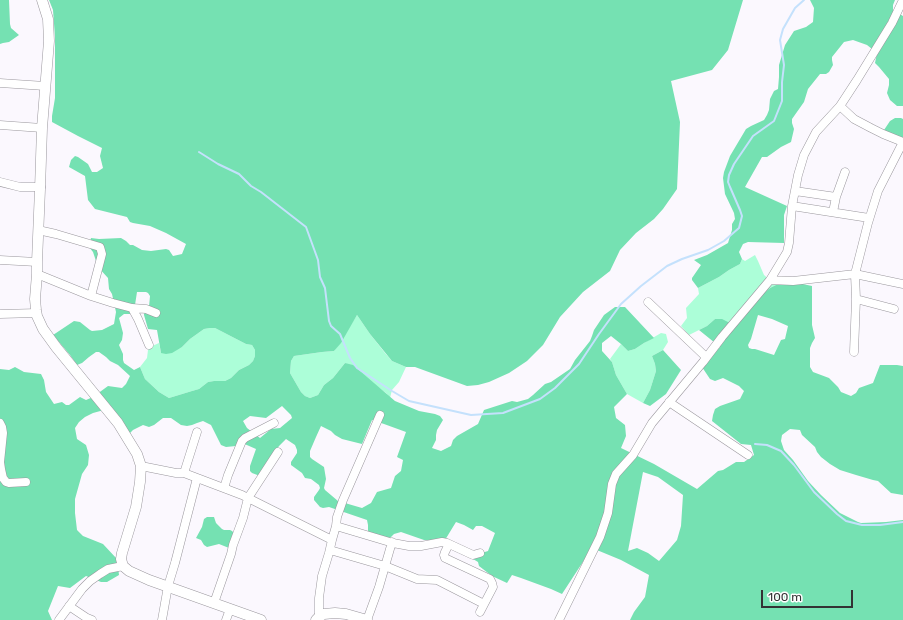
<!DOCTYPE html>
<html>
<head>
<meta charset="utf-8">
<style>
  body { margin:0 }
  #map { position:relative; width:903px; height:620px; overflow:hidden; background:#fbf8fe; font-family:Rubik,sans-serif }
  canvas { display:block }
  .scale { position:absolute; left:761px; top:590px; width:92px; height:18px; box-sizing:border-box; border:2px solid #333234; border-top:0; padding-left:5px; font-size:12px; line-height:14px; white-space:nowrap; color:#333234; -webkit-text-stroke:3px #fff; paint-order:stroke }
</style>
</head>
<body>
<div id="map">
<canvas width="903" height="620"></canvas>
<div class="scale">100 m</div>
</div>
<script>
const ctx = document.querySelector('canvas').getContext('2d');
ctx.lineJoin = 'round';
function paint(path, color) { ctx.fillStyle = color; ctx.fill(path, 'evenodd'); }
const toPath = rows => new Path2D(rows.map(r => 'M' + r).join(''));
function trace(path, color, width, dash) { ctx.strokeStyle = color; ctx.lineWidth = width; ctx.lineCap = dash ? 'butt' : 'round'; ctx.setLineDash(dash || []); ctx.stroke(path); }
paint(toPath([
  [755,255,758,261,764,275,776,285,770,288,734,325,715,319,707,326,689,335,681,326,687,318,686,308,699,294,698,288,719,277,729,270,740,264,742,259,745,261],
  [357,315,370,334,385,353,392,361,406,367,399,382,392,390,390,398,386,393,345,363,333,378,324,385,318,395,310,398,305,396,301,392,290,373,291,361,294,356,322,352,334,351],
  [210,328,215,328,246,344,252,345,255,350,255,356,253,361,249,365,239,370,231,378,225,381,214,381,208,382,199,389,192,391,169,398,159,392,145,379,140,367,147,358,148,350,150,347,159,343,161,353,182,347,190,339,204,329],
  [661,333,666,334,668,342,663,350,652,356,655,364,656,371,650,390,643,403,627,394,616,375,612,362,610,359,621,344,628,351,635,349,644,343]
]), '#acfed8');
paint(toPath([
  [0,0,9,0,10,24,11,28,19,35,9,42,3,43,0,44],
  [49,0,743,0,728,50,712,70,671,81,680,122,677,189,663,209,654,219,636,233,620,250,610,271,583,292,560,317,543,345,527,361,509,373,489,382,478,385,467,386,415,367,406,367,392,361,370,334,357,315,341,343,334,351,322,352,294,356,291,361,290,373,301,392,305,396,310,398,318,395,324,385,333,378,345,363,353,365,395,401,419,411,435,414,440,416,443,420,437,430,436,435,436,440,432,448,441,451,451,446,453,440,457,436,478,424,484,410,512,401,517,402,528,399,533,395,545,384,551,382,570,369,575,360,590,341,592,336,594,330,604,315,615,307,625,307,654,338,644,343,635,349,628,351,621,344,611,336,602,343,602,351,612,362,616,375,627,394,614,407,616,418,625,425,626,436,621,448,654,464,697,489,718,471,723,470,736,462,744,462,754,455,751,445,741,444,712,421,713,415,715,409,720,406,740,399,744,391,739,386,723,378,715,381,710,379,702,367,720,347,699,330,707,326,715,319,722,319,734,325,764,293,770,288,776,285,798,283,812,286,812,325,815,338,812,343,810,348,810,367,813,372,829,378,838,387,841,392,851,396,856,393,859,388,873,383,880,365,897,365,903,366,903,495,891,493,878,481,873,480,856,475,840,470,830,464,821,457,817,452,815,447,802,435,800,430,790,429,782,435,781,441,784,450,793,460,808,481,821,495,840,513,858,522,861,523,886,522,903,520,903,620,630,620,634,612,645,597,649,575,621,560,592,548,562,594,551,589,521,578,512,575,507,583,492,576,479,566,478,562,473,559,472,556,488,551,495,533,482,526,476,526,473,530,464,525,456,522,445,540,424,540,401,532,394,534,390,538,368,532,368,525,367,520,329,507,323,508,320,507,314,500,314,497,319,490,320,488,319,485,311,479,305,478,302,473,291,465,291,462,297,453,297,450,295,445,286,439,279,446,260,476,252,473,250,471,250,466,256,449,240,442,236,446,226,447,221,445,211,425,203,421,197,423,192,425,187,426,181,425,171,418,163,418,154,425,149,427,143,425,133,430,128,435,104,410,93,413,85,417,79,422,75,428,77,439,86,445,89,455,88,465,82,474,75,499,75,513,77,530,83,536,103,544,117,559,119,575,107,582,101,582,86,576,70,588,58,586,48,611,52,620,0,620,0,369,9,370,15,367,24,372,41,374,44,380,46,392,54,404,62,402,66,405,69,405,80,397,86,400,93,397,108,386,122,388,126,384,130,376,118,365,110,361,106,357,99,352,96,352,89,357,82,363,77,365,70,355,53,335,74,321,80,322,90,330,92,331,102,330,114,324,116,312,112,294,109,289,108,278,98,267,93,252,89,247,91,238,99,239,121,238,126,241,130,245,133,245,142,250,151,251,166,249,169,250,173,256,182,254,186,244,166,233,150,226,133,223,130,222,127,217,95,209,88,200,85,176,69,167,71,160,75,156,78,157,88,164,92,172,97,172,103,168,100,156,102,148,78,136,52,122,52,116,55,98,55,37,53,10],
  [137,292,146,292,148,293,150,296,149,307,144,314,144,315,148,329,157,330,161,353,166,354,172,353,182,347,190,339,204,329,210,328,215,328,246,344,252,345,255,350,255,356,253,361,249,365,239,370,231,378,225,381,214,381,208,382,199,389,192,391,169,398,159,392,145,379,140,367,134,370,124,363,123,360,123,354,119,345,122,340,123,333,119,318,124,314,130,314,135,305],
  [758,315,772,319,788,326,785,339,781,340,774,355,755,349,752,349,749,348,748,345,751,339],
  [282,406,291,415,292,418,280,428,271,429,260,438,247,428,243,421,250,416,266,418],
  [372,420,384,424,406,432,397,457,403,460,401,471,395,476,391,488,377,492,371,503,362,508,338,501,325,490,324,488,326,479,324,467,312,459,310,457,310,451,316,437,321,426,331,431,335,435,342,439,362,444],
  [643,472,658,477,683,495,681,526,677,540,659,561,648,553,637,548,628,551],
  [810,0,895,0,893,5,893,10,903,16,903,106,897,106,890,100,887,93,889,85,889,79,879,67,875,63,877,53,867,45,853,40,844,42,832,57,832,60,833,65,829,72,826,74,820,74,808,89,804,102,792,119,792,123,794,129,791,142,781,147,767,157,762,157,745,187,787,206,784,215,784,243,748,242,743,244,739,252,742,259,740,264,729,270,719,277,698,288,692,280,692,278,701,265,694,260,707,255,728,243,732,230,732,224,735,219,734,213,725,194,723,178,724,172,730,156,746,129,751,126,764,120,767,115,769,110,770,99,774,91,778,89,779,77,779,65,785,45,794,31,806,27,813,22,814,8],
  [895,118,901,118,903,119,903,146,884,130,890,121],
  [663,350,681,370,666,394,650,406,643,403,650,390,656,371,655,364,652,356],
  [207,517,214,517,216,523,222,529,224,530,230,530,232,531,235,534,229,548,219,544,207,547,204,545,201,540,196,538,202,527,204,519]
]), '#75e1b2');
trace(toPath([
  [199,152,218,164,239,174,251,186,261,192,306,227,318,260,320,277,325,288,329,321,331,326,340,334,350,358,357,368,392,391,409,401,471,415,503,413,540,399,555,388,579,364,599,334,621,304,641,286,667,266,682,259,708,250,724,241,739,228,742,216,740,210,730,187,728,182,729,175,734,164,753,136,774,121,782,101,782,82,784,65,780,40,783,29,795,8,804,0],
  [755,444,767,445,781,451,794,465,814,492,837,514,846,521,862,525,880,525,903,522]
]), '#c4e1fc', 2);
const minor = toPath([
  [0,83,45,86],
  [840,106,854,119,871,128,883,134,903,142,878,191,868,223,855,274,856,299,854,352],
  [0,125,42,128],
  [0,182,20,187,41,187],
  [795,191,836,197],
  [792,206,869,218],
  [833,212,836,197,845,172],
  [38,230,56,234,100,247,102,254,91,296],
  [0,260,37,262],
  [37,274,91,296,113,303,132,308,138,319,149,345],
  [770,280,793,281,855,274,903,284],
  [856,299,894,309],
  [648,302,706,357],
  [132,308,146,309,156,313],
  [0,314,37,313],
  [669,402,748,455],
  [0,423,2,427,3,433,0,462,1,469,3,478,6,482,9,483,26,482],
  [278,452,248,498,332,540,329,553,322,576,319,598,319,617],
  [141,466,176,473,184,473,242,495,248,498,243,518,233,545,231,554,214,603],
  [184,473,197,432],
  [224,488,228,475,242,441,245,438,274,423],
  [336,526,337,517,343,500,380,415],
  [332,540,336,526,393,543,409,546,421,546,442,542,447,543,473,555,480,553],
  [449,544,445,552,444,555,445,558,490,579,492,583,493,587,480,612],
  [330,550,385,566,417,579,437,580,484,604],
  [69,606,87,618,92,620],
  [59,620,82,589,90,581,100,574,108,569,123,566],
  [162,620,168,586,175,563,197,478],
  [226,620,230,609],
  [367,620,379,587,392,542],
  [559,620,600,537,608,513,612,484,616,474,633,455,652,423,703,362,722,337,770,280,787,252,789,243,792,206,798,175,804,155,816,132,840,106,857,80,892,23,903,0]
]);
const major = toPath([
  [42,0,48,19,49,41,42,128,40,189,37,262,37,274,35,299,36,310,37,316,43,329,56,347,118,423,137,454,141,466,140,482,136,507,122,553,121,559,123,566,129,571,149,580,261,620],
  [316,620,319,617,324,614,335,613,346,614,367,620]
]);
trace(minor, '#9a979d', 9);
trace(major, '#9a979d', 11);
trace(minor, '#fff', 8);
trace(major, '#fff', 10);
</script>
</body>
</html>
